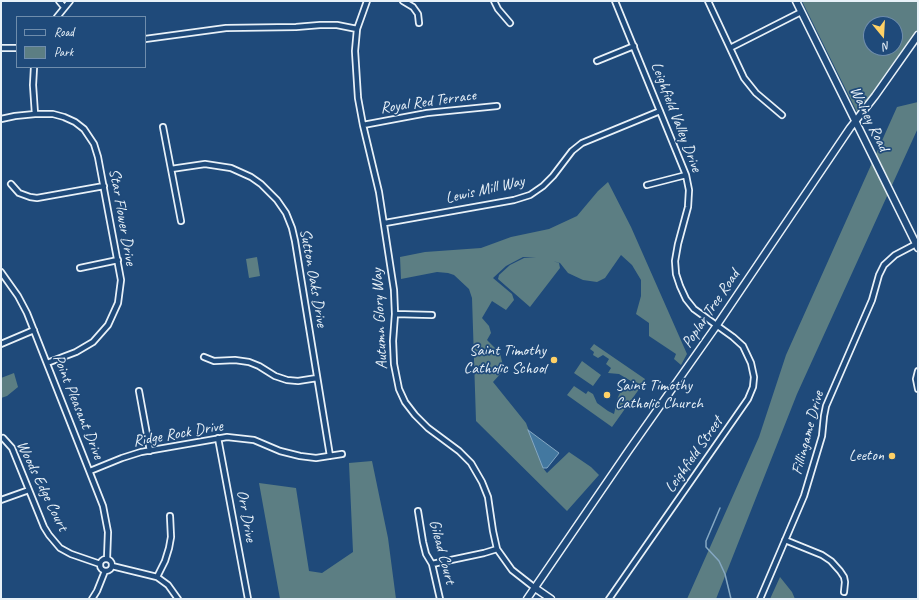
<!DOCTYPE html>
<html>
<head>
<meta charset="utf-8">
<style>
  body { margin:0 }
  #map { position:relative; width:919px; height:600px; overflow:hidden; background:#1f4a7a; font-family:Caveat,sans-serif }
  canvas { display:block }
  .frame { position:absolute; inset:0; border:2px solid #e8f1f8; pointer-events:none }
  .legend { position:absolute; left:16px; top:16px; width:130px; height:52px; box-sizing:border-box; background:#1f4a7a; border:1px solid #6f8dac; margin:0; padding:5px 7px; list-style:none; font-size:12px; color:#e8f1f8 }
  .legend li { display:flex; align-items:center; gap:8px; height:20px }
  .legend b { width:20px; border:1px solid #6f8dac }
  .north { position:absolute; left:863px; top:16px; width:40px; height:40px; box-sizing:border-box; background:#1f4a7a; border:1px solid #6f8dac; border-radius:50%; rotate:162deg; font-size:11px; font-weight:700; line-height:16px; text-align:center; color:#e8f1f8 }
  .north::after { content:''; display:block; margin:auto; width:14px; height:18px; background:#ffd166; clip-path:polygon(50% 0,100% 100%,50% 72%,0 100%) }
</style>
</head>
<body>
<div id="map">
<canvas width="919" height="600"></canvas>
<div class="frame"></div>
<ul class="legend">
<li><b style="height:5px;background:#1f4a7a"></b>Road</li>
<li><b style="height:11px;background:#5c7e83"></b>Park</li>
</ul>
<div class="north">N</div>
</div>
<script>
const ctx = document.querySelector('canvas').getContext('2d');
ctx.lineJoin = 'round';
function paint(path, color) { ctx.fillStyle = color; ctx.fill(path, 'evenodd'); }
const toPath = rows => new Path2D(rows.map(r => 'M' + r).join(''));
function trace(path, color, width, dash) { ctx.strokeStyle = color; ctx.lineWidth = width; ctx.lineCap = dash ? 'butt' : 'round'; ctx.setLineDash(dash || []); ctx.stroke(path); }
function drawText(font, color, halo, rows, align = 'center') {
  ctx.font = font + ' Caveat,sans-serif'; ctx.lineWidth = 3.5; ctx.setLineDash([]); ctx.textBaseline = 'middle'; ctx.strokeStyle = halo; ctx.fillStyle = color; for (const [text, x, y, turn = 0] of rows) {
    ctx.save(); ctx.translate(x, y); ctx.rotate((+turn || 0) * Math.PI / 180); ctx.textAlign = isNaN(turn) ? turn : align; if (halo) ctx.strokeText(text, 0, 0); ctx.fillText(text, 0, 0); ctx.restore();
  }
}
paint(toPath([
  [802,1,918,1,918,31,858,114],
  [871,24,895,24,895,48,871,48],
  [918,102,918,128,797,394,716,599,687,599,759,437,786,355,897,107],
  [608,182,631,227,687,354,681,365,674,359,676,354,649,336,649,323,636,314,641,296,641,280,632,265,621,255,605,278,597,282,583,280,568,273,560,263,553,261,559,263,560,268,530,307,498,279,499,275,510,265,524,258,536,258,523,257,506,266,493,278,512,294,514,300,506,310,492,301,482,318,489,326,491,333,487,340,500,353,504,370,493,382,526,423,543,468,547,473,569,452,591,467,599,475,567,511,476,421,472,298,469,289,454,275,448,273,437,272,401,279,400,257,425,252,481,248,511,237,549,229,577,216,598,191],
  [257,257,260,276,249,278,246,259],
  [594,344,645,379,642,385,612,427,567,395,574,386,586,394,588,391,593,394,597,403,608,411,614,414,618,397,620,393,634,385,631,381,619,374,608,373,611,368,606,364,609,359,603,355,598,358,593,355,594,352,590,349],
  [582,361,601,375,593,386,574,373],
  [14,373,18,387,7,396,1,398,1,378],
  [372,461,388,538,396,599,280,599,259,483,296,488,309,571,322,573,353,552,349,463],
  [780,577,792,592,795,599,770,599]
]), '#5c7e83');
const water = toPath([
  [528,430,559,453,547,468,543,468,528,430]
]);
paint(water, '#4378a0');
trace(water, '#85a8c3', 1);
trace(toPath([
  [720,508,706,541,706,547,719,561,725,574,731,599]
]), '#85a8c3', 1.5);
const street = toPath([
  [59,1,64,7],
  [367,1,357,29,355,51,358,98,363,125,379,192,394,290,395,314,393,341,394,364,399,389,405,402,415,415,428,428,459,451,471,463,482,482,488,497,493,531,497,549,512,570,535,588],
  [403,1,413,7,418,14,419,23],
  [494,1,498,9,510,23],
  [708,1,744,78,756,93,782,115],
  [57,17,70,1],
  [145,39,226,28,296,27,320,25,337,25,357,29],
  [1,48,17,48],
  [730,48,801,12],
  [597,61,634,46],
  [34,67,33,85,35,114],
  [1,119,15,116,35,114,53,114,64,117,75,122,84,129,94,144,98,157,121,280,118,303,108,325,93,342,76,352,47,363],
  [363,125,427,113,497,106],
  [163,127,181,221],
  [171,169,205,164,231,168,251,177,261,184,277,200,286,213,292,228,295,241,330,456],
  [11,184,19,193,30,197,37,198,104,186],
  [647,185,686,175],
  [385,223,514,200,530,195,543,186,553,176,572,151,582,143,660,111],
  [80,268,118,260],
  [1,272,18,296,27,313,103,506,108,532,107,559],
  [395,314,432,315],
  [1,344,34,330],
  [204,357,214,361,235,360,249,362,259,366,275,376,287,380,298,381,317,378],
  [918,371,916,379,918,389],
  [139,391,150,451],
  [3,438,12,448,44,527,49,535,60,548,71,554,100,564],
  [218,438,248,599],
  [90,471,122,458,141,452,227,437,254,440,280,451,300,456,316,458,342,454],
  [1,500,29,490],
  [418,511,423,542,426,554,432,564,440,599],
  [785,540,822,555,831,561,840,571,844,577,845,582,844,592],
  '100 565a6 6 0 1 1 12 0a6 6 0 1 1-12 0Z',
  [432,564,484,553,497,549],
  [112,566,157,577,168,585,178,599],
  [157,577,165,561,169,548,171,537,170,516],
  [92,599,97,591,105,571],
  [609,599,748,399,753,387,754,377,751,363,743,346,733,337,694,309,686,299,680,286,676,274,675,261,678,244,688,207,689,190,686,175,615,1],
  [760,599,804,496,822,436,824,416,826,406,872,300,879,275,884,265,895,255,916,244]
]);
const secondary = toPath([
  [796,1,918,248],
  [535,588,551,599],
  [527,599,629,450,717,325,850,128,875,96,918,35]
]);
trace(street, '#e8f1f8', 8);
trace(secondary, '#e8f1f8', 9);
trace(street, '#1f4a7a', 4.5);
trace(secondary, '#1f4a7a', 6);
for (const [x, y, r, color] of [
  [554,360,4,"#ffd166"],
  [607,395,4,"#ffd166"],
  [892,456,4,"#ffd166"]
]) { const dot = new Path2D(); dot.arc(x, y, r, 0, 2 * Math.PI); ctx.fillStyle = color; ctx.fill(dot); trace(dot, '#1f4a7a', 1.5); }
drawText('16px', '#e8f1f8', '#1f4a7a', [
  ["Royal Red Terrace",428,102,-8],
  ["Leighfield Valley Drive",676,117,69],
  ["Walney Road",869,119,64],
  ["Lewis Mill Way",485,190,-13],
  ["Star Flower Drive",122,217,80],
  ["Sutton Oaks Drive",313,278,80],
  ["Poplar Tree Road",711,309,-56],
  ["Autumn Glory Way",380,319,-93],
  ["Point Pleasant Drive",78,407,68],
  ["Fillingame Drive",808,433,-75],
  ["Ridge Rock Drive",178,434,-10],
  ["Leighfield Street",694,455,-55],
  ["Woods Edge Court",42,486,64],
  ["Orr Drive",246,516,80],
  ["Gilead Court",442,552,75]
]);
drawText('16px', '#e8f1f8', '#1f4a7a', [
  ["Saint Timothy",546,351],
  ["Catholic School",546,369],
  ["Saint Timothy",615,386,"left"],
  ["Catholic Church",615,404,"left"],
  ["Leeton",884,456]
], 'right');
</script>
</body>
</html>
